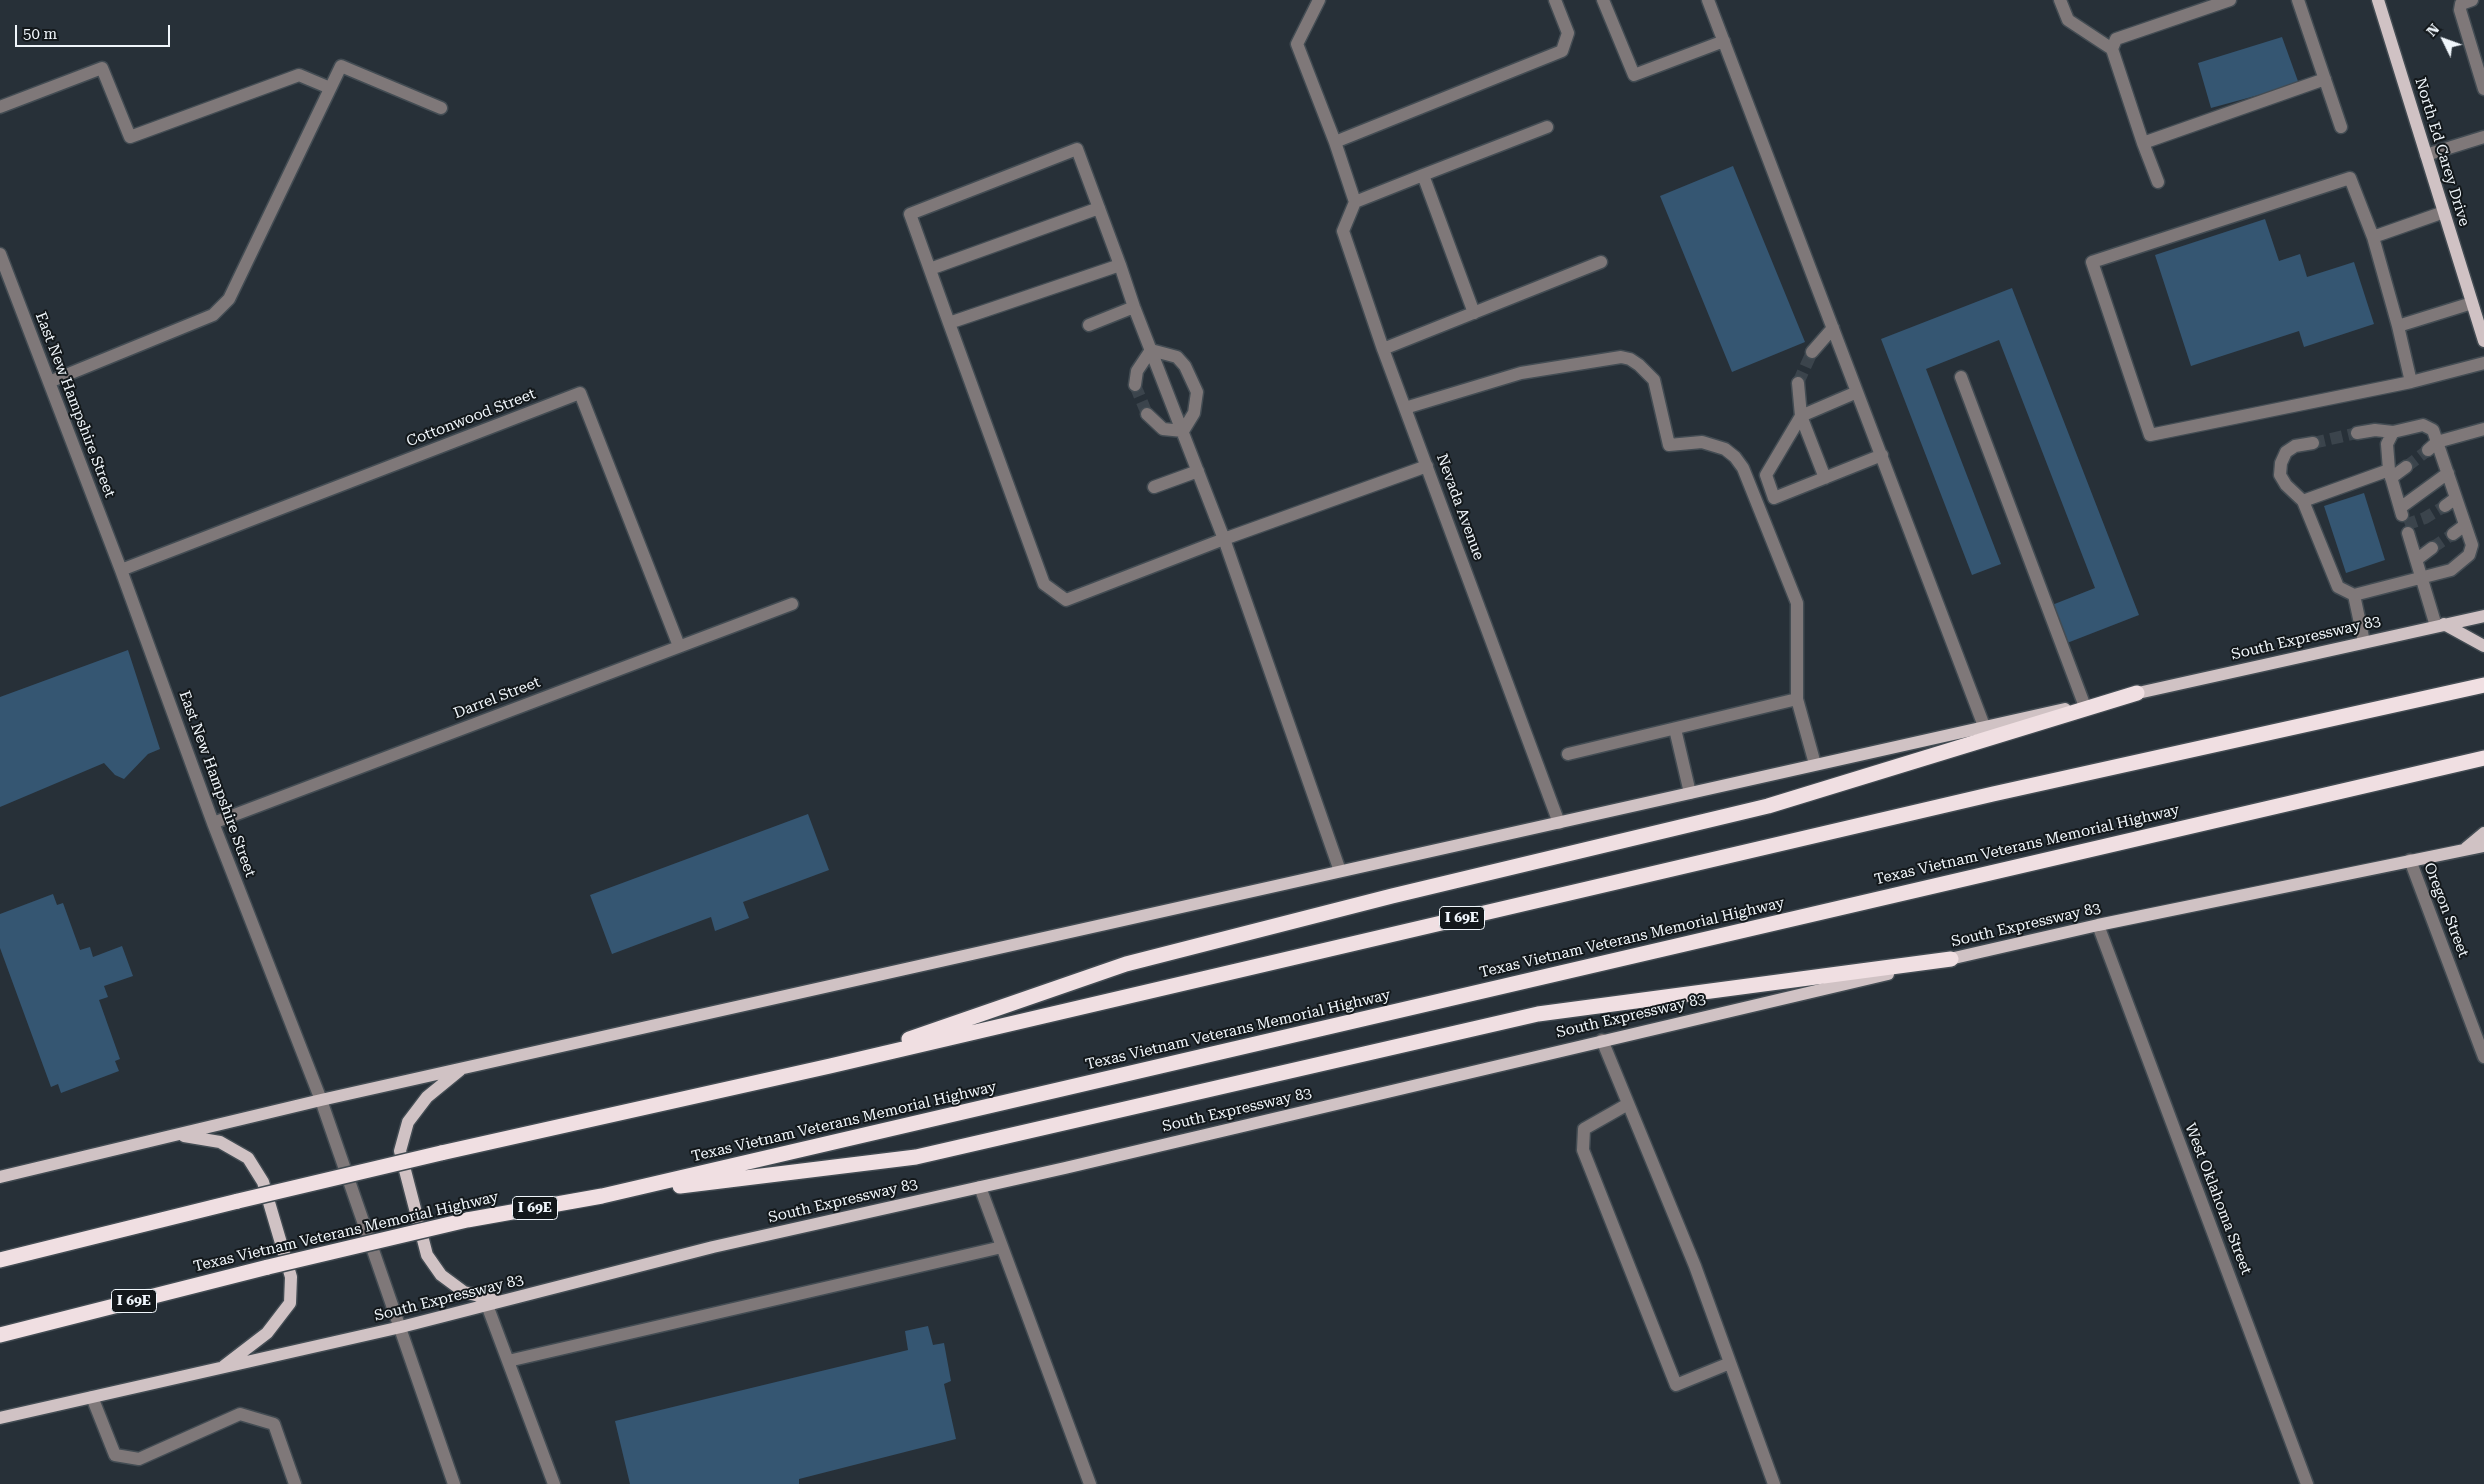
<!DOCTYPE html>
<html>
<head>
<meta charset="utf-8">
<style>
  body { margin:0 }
  #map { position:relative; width:2484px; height:1484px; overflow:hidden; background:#273038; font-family:"Roboto Serif",serif }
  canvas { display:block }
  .north { position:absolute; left:2419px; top:15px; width:50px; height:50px; -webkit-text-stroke:4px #13181b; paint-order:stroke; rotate:312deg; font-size:14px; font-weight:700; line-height:20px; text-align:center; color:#f0f6fb }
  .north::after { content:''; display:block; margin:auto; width:18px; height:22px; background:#f0f6fb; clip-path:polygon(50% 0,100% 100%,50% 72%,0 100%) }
  .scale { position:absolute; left:15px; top:25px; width:155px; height:22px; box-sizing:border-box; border:2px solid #f0f6fb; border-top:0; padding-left:6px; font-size:15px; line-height:18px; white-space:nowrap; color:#f0f6fb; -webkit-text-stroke:4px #13181b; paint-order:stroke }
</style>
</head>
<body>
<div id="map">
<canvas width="2484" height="1484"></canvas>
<div class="north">N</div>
<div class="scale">50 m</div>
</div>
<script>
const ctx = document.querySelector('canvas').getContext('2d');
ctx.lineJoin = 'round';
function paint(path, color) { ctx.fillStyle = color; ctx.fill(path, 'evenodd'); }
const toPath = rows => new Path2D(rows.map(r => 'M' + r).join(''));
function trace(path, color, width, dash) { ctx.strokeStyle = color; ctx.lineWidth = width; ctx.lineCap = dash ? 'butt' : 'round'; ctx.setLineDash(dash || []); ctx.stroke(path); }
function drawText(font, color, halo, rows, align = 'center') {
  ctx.font = font + ' "Roboto Serif",serif'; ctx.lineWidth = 4; ctx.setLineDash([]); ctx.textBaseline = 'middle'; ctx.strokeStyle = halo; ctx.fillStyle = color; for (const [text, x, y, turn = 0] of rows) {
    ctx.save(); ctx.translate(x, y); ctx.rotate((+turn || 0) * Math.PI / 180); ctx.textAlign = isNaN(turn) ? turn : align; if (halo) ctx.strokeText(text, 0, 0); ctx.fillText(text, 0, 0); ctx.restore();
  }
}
paint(toPath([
  [2282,37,2299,84,2211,108,2198,63],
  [1733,166,1805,342,1732,372,1660,196],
  [2265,219,2279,261,2300,254,2307,277,2354,262,2374,324,2304,347,2299,331,2191,366,2155,255],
  [2012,288,2139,615,2067,643,2052,605,2095,588,1999,340,1926,369,2001,564,1972,575,1881,339],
  [2364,493,2385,560,2346,573,2324,506],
  [128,650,160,749,148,754,124,779,115,775,104,763,0,807,0,697],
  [808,814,829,870,743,902,749,918,715,931,711,917,612,954,590,895],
  [53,894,57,905,63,903,80,950,90,947,93,957,122,946,133,976,104,986,108,997,99,1000,120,1059,115,1061,119,1071,61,1093,58,1084,51,1087,0,948,0,914],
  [928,1326,933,1345,944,1343,951,1381,944,1384,956,1439,799,1479,799,1484,630,1484,615,1421,908,1350,905,1331]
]), '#355672');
trace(toPath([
  [1798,383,1812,352],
  [1135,385,1147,414],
  [2313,443,2357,433],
  [2406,467,2428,450],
  [2405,525,2425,518,2445,506],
  [2432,548,2453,534]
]), '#3b444c', 12, [12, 6]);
const minor = toPath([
  [1319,0,1297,44,1335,142,1562,51,1568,33,1555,0],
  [1603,0,1634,75,1724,41],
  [1708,0,1984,726],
  [2060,0,2068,20,2112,49],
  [2230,0,2116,39,2112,49,2143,143,2325,79],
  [2298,0,2341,127],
  [2472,0,2461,4,2460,10,2484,89],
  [0,107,102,68,130,137,299,75,330,88],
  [1335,142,1355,202],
  [2143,143,2158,182],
  [2426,155,2484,137],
  [1355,202,1343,231,1383,349,1559,823],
  [1355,202,1423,175],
  [2373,237,2398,326,2411,382,2484,363],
  [0,254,121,570,213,823,321,1100,454,1484],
  [930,269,1099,208],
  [1474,313,1423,175,1547,127],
  [949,323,910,214,1077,149,1120,265,1134,307,1224,539,1066,600,1044,584,949,323,1120,265],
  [1089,325,1134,307],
  [2398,326,2472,303],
  [1383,349,1601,262],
  [1812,352,1833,328],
  [1961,377,2084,704],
  [49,382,213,315,229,299,341,66,441,108],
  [2411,382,2150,435,2092,262,2350,178,2373,237,2444,212],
  [1798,383,1801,416,1825,478],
  [1135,385,1137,371,1151,350,1177,357,1185,366,1197,392,1194,413,1183,431,1163,429,1147,414],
  [1857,392,1801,416,1766,475,1774,498,1882,455],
  [1405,408,1521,373,1621,357,1630,359,1639,365,1654,380,1669,445,1702,442,1725,449,1735,457,1743,468,1797,603,1797,699],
  [2357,433,2375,430,2393,432],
  [2389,470,2402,515],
  [2391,478,2406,467],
  [1154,487,1198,471],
  [2303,501,2286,485,2280,475,2281,463,2286,452,2295,446,2313,443],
  [2445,506,2456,498],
  [2400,508,2448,473],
  [2408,533,2436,626],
  [2453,534,2465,525],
  [2416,560,2432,548],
  [121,570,580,393,679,646],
  [2354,595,2338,587,2303,501,2389,470,2387,444,2393,432,2423,425,2433,430,2437,442,2428,450],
  [2364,642,2354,595,2451,570,2469,555,2472,545,2437,442,2484,429],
  [1675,729,1690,793],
  [1568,754,1797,699,1815,764],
  [213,823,792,604],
  [2410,860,2484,1057],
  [1340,871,1224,539,1427,466],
  [2098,925,2307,1484],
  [1602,1040,1695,1266,1774,1484],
  [1628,1104,1584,1129,1583,1150,1676,1385,1730,1363],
  [980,1187,1090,1484],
  [487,1305,554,1484],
  [508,1361,1002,1247],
  [92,1397,115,1455,139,1459,240,1414,274,1424,295,1484]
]);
const major = toPath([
  [2378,0,2484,341],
  [2444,624,2484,646],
  [2129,695,2484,616],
  [2466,848,2484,833],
  [1941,961,2098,925,2484,846],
  [460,1070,427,1097,408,1122,400,1151,427,1255,441,1275,464,1292,498,1301],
  [184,1136,220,1142,248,1158,263,1182,291,1277,290,1303,267,1333,224,1366],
  [0,1177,321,1100,2065,709],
  [0,1418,401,1327,713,1247,1065,1168,1888,974]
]);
const highway = toPath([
  [909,1039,1126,964,1392,896,1768,806,2137,693],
  [441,1153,830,1066,1993,794,2484,685],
  [680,1186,916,1157,1538,1014,1951,959],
  [467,1220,602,1196,2484,758],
  [0,1260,238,1201],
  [0,1335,268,1267]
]);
trace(minor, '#434c53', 15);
trace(major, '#434c53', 15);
trace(highway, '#434c53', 18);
trace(minor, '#7f7879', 12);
trace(major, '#d0c2c4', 12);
trace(highway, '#f0dfe2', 15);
const highwayBridge = toPath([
  [238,1201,441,1153],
  [268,1267,467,1220]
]);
trace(highwayBridge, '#434c53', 18, []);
trace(highwayBridge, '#f0dfe2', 15);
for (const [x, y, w] of [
  [1462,918,45],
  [535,1208,45],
  [134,1301,45]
]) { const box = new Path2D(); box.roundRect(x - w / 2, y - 11.5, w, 23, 4); ctx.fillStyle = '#13181b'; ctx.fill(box); trace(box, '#f0f6fb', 1); }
drawText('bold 14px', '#f0f6fb', null, [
  ["I 69E",1462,918],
  ["I 69E",535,1208],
  ["I 69E",134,1301]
]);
drawText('15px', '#f0f6fb', '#13181b', [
  ["North Ed Carey Drive",2442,152,73],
  ["East New Hampshire Street",75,405,69],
  ["Cottonwood Street",471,418,-21],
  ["Nevada Avenue",1460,507,70],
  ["South Expressway 83",2306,638,-13],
  ["Darrel Street",497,698,-21],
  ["East New Hampshire Street",217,784,70],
  ["Texas Vietnam Veterans Memorial Highway",2027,845,-13],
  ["Oregon Street",2446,910,69],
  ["South Expressway 83",2026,925,-13],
  ["Texas Vietnam Veterans Memorial Highway",1632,938,-13],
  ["South Expressway 83",1631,1016,-13],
  ["Texas Vietnam Veterans Memorial Highway",1238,1030,-13],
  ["South Expressway 83",1237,1110,-13],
  ["Texas Vietnam Veterans Memorial Highway",844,1122,-13],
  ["West Oklahoma Street",2218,1199,69],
  ["South Expressway 83",843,1201,-13],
  ["Texas Vietnam Veterans Memorial Highway",346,1232,-13],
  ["South Expressway 83",449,1298,-14]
]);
</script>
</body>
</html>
